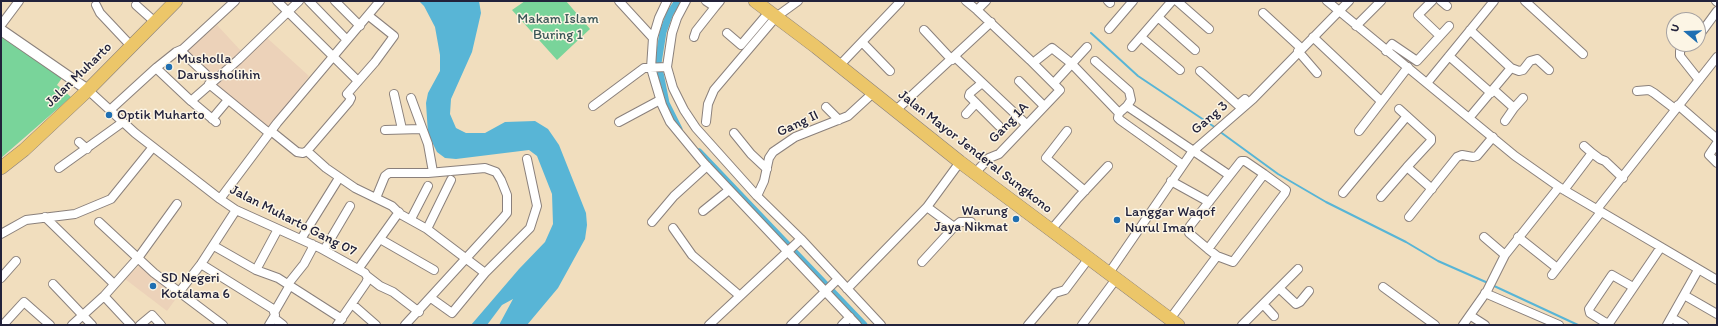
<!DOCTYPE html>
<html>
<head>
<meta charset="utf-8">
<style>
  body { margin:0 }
  #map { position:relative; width:1718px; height:326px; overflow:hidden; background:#f1debe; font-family:Itim,sans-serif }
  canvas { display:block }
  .frame { position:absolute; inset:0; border:2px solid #22223b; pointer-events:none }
  .north { position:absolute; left:1666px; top:12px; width:40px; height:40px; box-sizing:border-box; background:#fcf5e5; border:1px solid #a5a1a1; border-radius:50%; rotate:289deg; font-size:11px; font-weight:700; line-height:16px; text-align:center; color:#22223b }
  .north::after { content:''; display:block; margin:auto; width:14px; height:18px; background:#1f6fb2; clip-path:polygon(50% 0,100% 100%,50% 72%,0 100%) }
</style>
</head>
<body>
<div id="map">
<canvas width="1718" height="326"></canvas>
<div class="frame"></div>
<div class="north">U</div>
</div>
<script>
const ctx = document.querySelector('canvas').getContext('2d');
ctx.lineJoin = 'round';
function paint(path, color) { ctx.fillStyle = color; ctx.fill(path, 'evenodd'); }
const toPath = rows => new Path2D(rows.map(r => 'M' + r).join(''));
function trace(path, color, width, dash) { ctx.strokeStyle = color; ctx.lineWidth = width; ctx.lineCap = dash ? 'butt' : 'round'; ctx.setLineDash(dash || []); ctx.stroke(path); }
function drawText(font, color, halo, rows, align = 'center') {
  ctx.font = font + ' Itim,sans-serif'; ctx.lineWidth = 3; ctx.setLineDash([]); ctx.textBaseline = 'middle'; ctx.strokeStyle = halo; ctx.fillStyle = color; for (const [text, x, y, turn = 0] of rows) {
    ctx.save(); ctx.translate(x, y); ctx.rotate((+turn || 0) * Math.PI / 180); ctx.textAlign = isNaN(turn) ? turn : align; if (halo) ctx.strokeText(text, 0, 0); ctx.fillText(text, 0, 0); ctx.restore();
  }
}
paint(toPath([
  [217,25,242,52,215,78,187,51],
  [265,36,309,76,268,131,213,87],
  [141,264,180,293,167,311,125,279]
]), '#ecd2b9');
paint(toPath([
  [525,1,566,1,590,29,557,60,512,10],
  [1,35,62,78,57,85,71,97,1,158]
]), '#79d49a');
paint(toPath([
  [419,1,479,1,481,13,472,52,451,99,450,114,456,128,466,133,485,133,505,122,535,121,548,129,559,145,586,213,587,225,585,239,558,288,527,325,499,325,513,299,502,305,487,325,471,325,519,269,545,242,553,224,552,194,537,156,529,150,456,159,445,158,437,152,428,134,426,103,428,93,440,71,440,55,435,27,424,6]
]), '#58b5d6');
trace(toPath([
  [1091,33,1138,76,1216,128],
  [1219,131,1278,174,1326,202,1406,242,1438,261,1488,283],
  [1492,285,1578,325]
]), '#58b5d6', 2);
trace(toPath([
  [678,1,670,13,663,32,658,63,666,103,679,129],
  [699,152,864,325]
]), '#58b5d6', 7);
const minor = toPath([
  [277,1,358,81],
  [309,1,347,40],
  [335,1,360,26],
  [619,1,653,38],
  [667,1,659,18,653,38,651,68,662,105,670,122,703,162,857,325],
  [686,1,677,18,672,33,667,67,673,88,684,110,696,128,757,196,801,239,881,325],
  [966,1,977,10],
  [986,1,977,10,1030,60,1033,63,1052,48,1071,63,1119,113,1118,118,1120,120,1183,165],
  [1108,1,1110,3],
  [1177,1,1209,29],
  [1327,1,1515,156,1559,187,1717,280],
  [1432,1,1418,15,1439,35],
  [1441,1,1447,6],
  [1525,1,1583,54],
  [1716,1,1717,2],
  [96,5,100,13,132,47],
  [136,5,155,22],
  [715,7,720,1],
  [1263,13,1301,48],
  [1158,17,1195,50],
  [1,25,19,1],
  [1356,26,1381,1],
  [1109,29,1133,1],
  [924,30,952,60],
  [727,33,741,45,769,12],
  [694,37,696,31,715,7,706,1],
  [1141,37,1180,70],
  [1313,37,1381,101],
  [1698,37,1717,11],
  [862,42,890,71],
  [1685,44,1680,51,1680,56,1699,80],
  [1132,47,1172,1],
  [181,51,213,81],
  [1298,51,1317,73],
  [1386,51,1392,44,1417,61,1449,26],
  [1449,56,1491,93],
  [955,57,1026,124],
  [1095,61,1129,91,1131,100,1127,106],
  [839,66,900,2],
  [156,68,191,101,238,60,299,1],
  [1511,68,1519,71,1523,70,1530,61,1537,59,1549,70],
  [1200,71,1238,105,1245,99],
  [1019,81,1044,106],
  [982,83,970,93,969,96,999,126],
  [1054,83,1087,47],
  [1427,83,1494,1],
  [209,84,269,133],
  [88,90,135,133,220,199,236,210,320,248,365,273,368,278,366,283,337,325],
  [1494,90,1514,108,1505,121],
  [1637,91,1649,90,1654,93,1675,109],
  [394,94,402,129],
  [411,98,428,144,433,172],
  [191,101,216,122],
  [1678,105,1717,139],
  [593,106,644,68,667,67],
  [826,107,839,120],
  [1514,108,1523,98],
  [1399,109,1431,138,1431,141,1407,167],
  [110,110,156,68,176,52,183,49,235,1],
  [895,111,991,22],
  [1119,113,1127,106,1229,175],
  [966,114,976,103],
  [1469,118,1511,68,1470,30],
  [212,119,228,100],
  [619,122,660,100],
  [706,122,708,104,714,90,776,17,798,1],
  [385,130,421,129],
  [271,131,297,152,303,153,307,151,326,168,355,188,392,206,400,214,427,229,485,273],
  [1067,131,1046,158,1085,191],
  [1359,131,1408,67],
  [734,133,751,154,767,169],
  [79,142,87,149],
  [1717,143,1709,155,1717,163],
  [1584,146,1592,153],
  [307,151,349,102,351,98,347,94,375,62,394,36,369,16],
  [59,168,123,122],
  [975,173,989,158,999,154,1060,90,1033,63],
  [1171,181,1209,202],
  [1564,190,1592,153,1600,159,1605,161,1623,178],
  [1343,193,1407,116],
  [757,196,764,181,769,158,773,152,795,137,848,116,873,93],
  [1381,197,1407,167,1432,189],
  [376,198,385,176,389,173,428,173,485,168,496,172,501,180,507,195,507,213,502,219,405,325],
  [220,199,277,123,380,1],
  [1597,209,1717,57],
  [703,211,729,190],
  [45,217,114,284],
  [1409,217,1457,157,1462,155,1473,157,1477,156,1493,137],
  [411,219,428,186],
  [99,222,154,273,223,325],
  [652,222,674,196,707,166],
  [954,227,960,222,971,222],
  [673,228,692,255,740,296],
  [427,229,451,180],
  [1051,230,1078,198,1108,166],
  [1,234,26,220,75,214,111,199,153,147],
  [1484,237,1505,255],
  [1518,237,1557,268],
  [301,239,339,178],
  [380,239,434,270],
  [214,246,256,270,278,278,342,319],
  [1208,249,1189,233,1190,226,1241,161,1245,161,1264,174],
  [324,250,350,206],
  [922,262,954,227,927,207],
  [201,264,273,309,275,315,269,325],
  [359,268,399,212],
  [256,270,278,229],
  [1109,273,1192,152,1253,99,1349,1],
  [1552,275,1601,212],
  [367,276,380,286,393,292,419,312],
  [1,278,16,261],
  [53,284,92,325],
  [288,284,304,264,312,249,312,244],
  [1383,287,1435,325],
  [1633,287,1612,275,1589,309,1590,313,1606,323,1610,322,1661,247],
  [1279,288,1298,269],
  [847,289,927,207,960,162],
  [180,291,201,264,236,210],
  [1485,293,1559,325],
  [1684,295,1717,314],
  [104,296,131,325],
  [431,298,452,313,485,273,530,228,537,206,527,159],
  [352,304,376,325],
  [1263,304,1274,316],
  [275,311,290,285],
  [1471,316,1485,325],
  [274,318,283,325],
  [1672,318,1684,325],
  [1170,319,1217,256,1208,249,1264,174,1286,190,1285,193,1233,262,1217,256],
  [3,325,24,302,50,325],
  [72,325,104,296,138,258,177,204],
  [140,325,152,315,161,325],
  [709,325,801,239],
  [791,325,838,279],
  [842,325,850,317],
  [1028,325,1055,293,1065,290,1089,258],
  [1082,325,1116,279],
  [1242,325,1279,288,1296,304,1300,302,1309,291],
  [1463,325,1487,291,1505,255,1559,187],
  [1667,325,1698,270]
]);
const tertiary = toPath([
  [1,30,88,90]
]);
const primary = toPath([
  [755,1,816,47,960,162,1178,325],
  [1,168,24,150,88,90,176,1]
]);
trace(minor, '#8a807c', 10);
trace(tertiary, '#8a807c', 12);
trace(primary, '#8a807c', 14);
trace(minor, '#fff', 8);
trace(tertiary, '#fff', 10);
trace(primary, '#ecc669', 13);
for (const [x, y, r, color] of [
  [169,67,4,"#1f6fb2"],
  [109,115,4,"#1f6fb2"],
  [1016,219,4,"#1f6fb2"],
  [1117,220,4,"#1f6fb2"],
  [153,286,4,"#1f6fb2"]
]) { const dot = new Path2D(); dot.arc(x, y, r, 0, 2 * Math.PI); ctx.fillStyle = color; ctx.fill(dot); trace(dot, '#fcf5e5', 1.5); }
drawText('14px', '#3c5758', '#fcf5e5', [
  ["Makam Islam",558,19],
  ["Buring 1",558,35]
]);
drawText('14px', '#22223b', '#fcf5e5', [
  ["Musholla",177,59],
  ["Darussholihin",177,75],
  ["Optik Muharto",117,115],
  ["Warung",1008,211,"right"],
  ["Jaya Nikmat",1008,227,"right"],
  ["Langgar Waqof",1125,212],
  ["Nurul Iman",1125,228],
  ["SD Negeri",161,278],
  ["Kotalama 6",161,294]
], 'left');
drawText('14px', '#22223b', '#fcf5e5', [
  ["Jalan Muharto",79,75,-44],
  ["Gang 3",1210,118,-40],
  ["Gang 1A",1009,123,-46],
  ["Gang II",798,124,-25],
  ["Jalan Mayor Jenderal Sungkono",975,152,38],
  ["Jalan Muharto Gang 07",293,221,27]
]);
</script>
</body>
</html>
